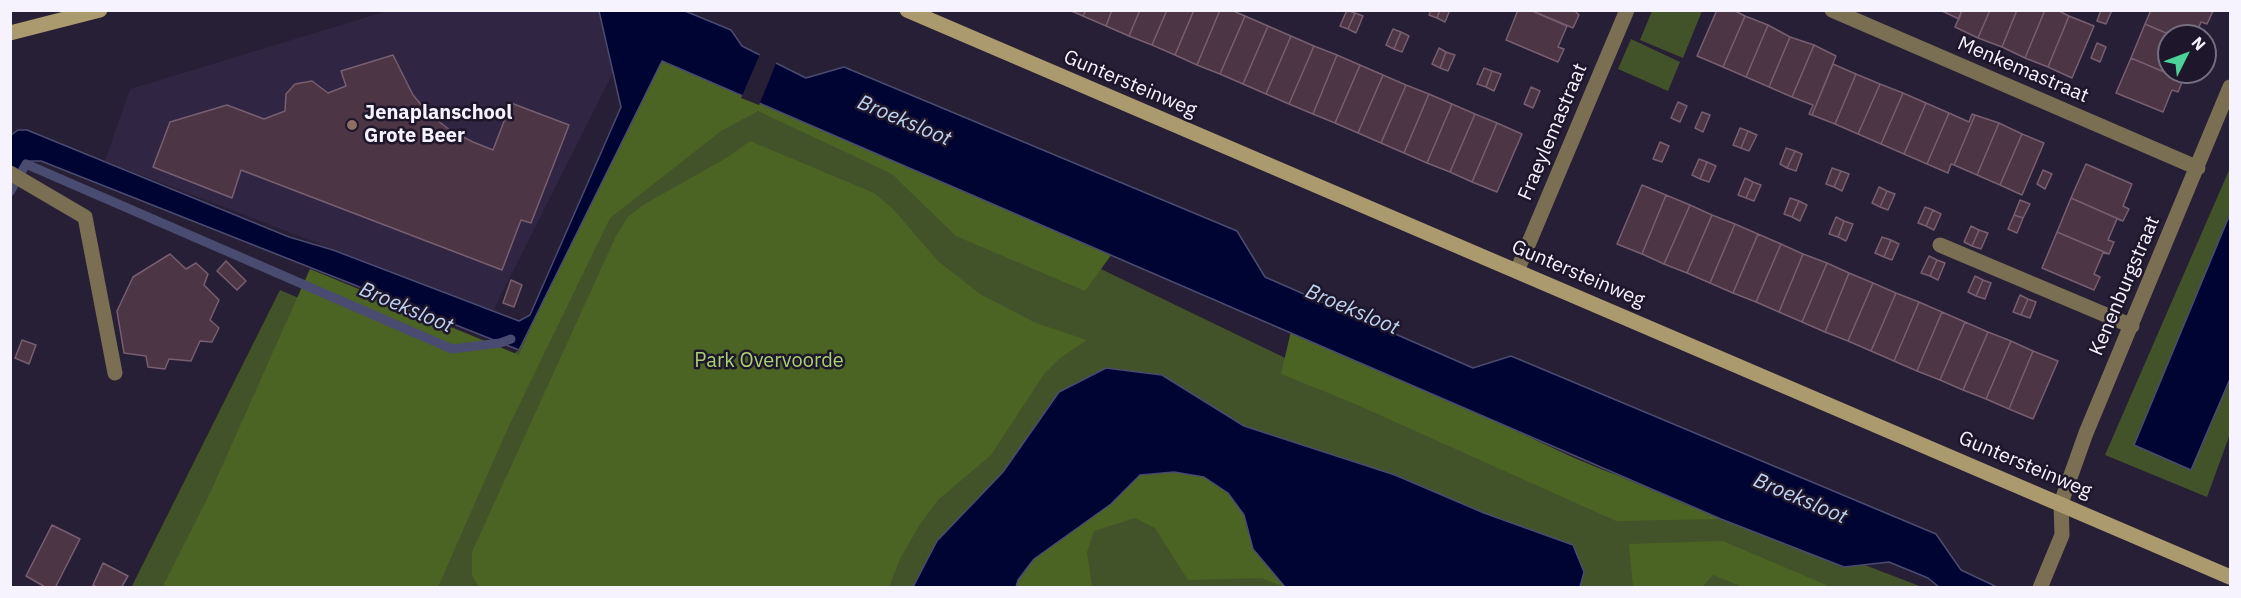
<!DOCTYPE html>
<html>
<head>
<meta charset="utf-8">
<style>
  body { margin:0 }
  #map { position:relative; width:2241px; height:598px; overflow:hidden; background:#271f35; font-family:"IBM Plex Sans",sans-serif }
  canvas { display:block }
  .frame { position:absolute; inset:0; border:12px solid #f6f2fe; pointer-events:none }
  .north { position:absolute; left:2157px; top:24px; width:60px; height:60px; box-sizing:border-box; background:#1e162b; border:2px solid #746e7f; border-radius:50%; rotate:48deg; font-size:16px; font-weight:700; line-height:24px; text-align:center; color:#f6f2fe }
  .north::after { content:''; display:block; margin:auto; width:21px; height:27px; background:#4dd39a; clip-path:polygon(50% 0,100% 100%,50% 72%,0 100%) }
</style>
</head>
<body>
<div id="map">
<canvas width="2241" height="598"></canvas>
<div class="frame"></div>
<div class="north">N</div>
</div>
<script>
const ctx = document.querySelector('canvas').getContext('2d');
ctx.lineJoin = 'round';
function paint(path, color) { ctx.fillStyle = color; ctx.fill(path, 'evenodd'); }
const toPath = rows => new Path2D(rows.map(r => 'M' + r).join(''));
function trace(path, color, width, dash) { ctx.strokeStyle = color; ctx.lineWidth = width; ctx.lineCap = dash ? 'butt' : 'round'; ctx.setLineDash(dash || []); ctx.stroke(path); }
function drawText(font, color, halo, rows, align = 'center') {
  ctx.font = font + ' "IBM Plex Sans",sans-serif'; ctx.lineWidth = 5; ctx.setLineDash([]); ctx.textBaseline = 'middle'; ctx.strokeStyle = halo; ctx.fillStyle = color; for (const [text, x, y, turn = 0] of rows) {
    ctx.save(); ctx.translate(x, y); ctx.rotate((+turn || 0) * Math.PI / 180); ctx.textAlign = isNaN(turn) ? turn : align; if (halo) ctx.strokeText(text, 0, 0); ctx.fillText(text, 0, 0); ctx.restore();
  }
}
paint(toPath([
  [387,11,644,11,493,311,105,161,130,89]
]), '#302542');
paint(toPath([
  [1652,11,1702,11,1683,58,1640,40],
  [1631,39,1680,62,1668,91,1618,69],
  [716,83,1399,413,1665,488,1922,587,131,588,280,290,480,376,519,350,653,94],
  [2230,168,2230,213,2135,444,2191,470,2230,379,2230,434,2207,497,2105,455]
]), '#425329');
paint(toPath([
  [662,61,1112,254,1085,291,956,236,892,174,758,111,721,131,610,218,507,430,438,587,162,588,211,491,310,269,519,355,541,305],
  [750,141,874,193,892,208,938,261,980,294,1036,323,1087,340,1060,358,1044,374,991,455,938,500,920,524,900,559,889,587,479,587,472,575,472,552,616,236,627,218,643,205,728,157],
  [1291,331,1444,397,1572,457,1721,519,1616,521,1353,403,1281,374],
  [1174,472,1204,477,1228,493,1244,515,1253,549,1285,587,1261,578,1188,580,1155,528,1135,518,1094,531,1087,552,1092,587,1016,588,1018,580,1034,559,1110,504,1140,475],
  [1723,541,1831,587,1743,587,1713,575,1702,587,1633,587,1629,544]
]), '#4b6423');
const water = toPath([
  [599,11,685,11,731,30,742,46,806,78,844,67,1237,231,1265,277,1473,368,1511,356,1936,534,1961,570,1997,587,1939,587,1928,578,1889,562,1844,567,1721,519,662,61,519,350,41,161,30,161,24,165,11,194,11,135,18,130,27,130,289,237,333,250,519,321,530,315,621,107,599,11],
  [2230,214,2230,379,2191,470,2134,445,2230,214],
  [1106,368,1162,375,1244,426,1395,475,1484,513,1573,545,1584,572,1580,587,1285,587,1253,549,1244,515,1228,493,1204,477,1174,472,1140,475,1111,504,1034,559,1018,580,1016,587,913,587,937,541,1003,472,1059,392,1106,368]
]);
paint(water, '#000433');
trace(water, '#4a4b70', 1.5);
paint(toPath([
  [761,52,777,61,759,105,741,98]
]), '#271f35');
trace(toPath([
  [10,192,26,164,452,349,500,343,511,339]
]), '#4a4b70', 9);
const building = toPath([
  [1069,10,1086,10,1083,16,1069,10],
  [1086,10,1112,10,1106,26,1083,16,1086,10],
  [1112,10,1140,10,1129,36,1106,26,1112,10],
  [1140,10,1167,10,1152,45,1129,36,1140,10],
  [1167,10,1194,10,1175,55,1152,45,1167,10],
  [1194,10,1220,10,1197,65,1175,55,1194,10],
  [1220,10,1231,10,1245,16,1220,74,1197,65,1220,10],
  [1347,10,1355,13,1348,29,1340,26,1347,10],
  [1431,10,1440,10,1437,18,1429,15,1431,10],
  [1440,10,1450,10,1445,22,1437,18,1440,10],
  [1518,10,1530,10,1567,26,1558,47,1564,49,1558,62,1506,40,1518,10],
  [1530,10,1574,10,1579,15,1573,28,1530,10],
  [1717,10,1733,10,1745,16,1723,67,1697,56,1717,10],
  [1940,10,1962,10,1959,19,1940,10],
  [1962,10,1990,10,1978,38,1955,27,1962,10],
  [1990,10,2017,10,2002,47,1978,38,1990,10],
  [2017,10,2045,10,2025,58,2002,47,2017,10],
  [2045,10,2057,10,2069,16,2048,67,2025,58,2045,10],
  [2101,10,2112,10,2106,24,2097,21,2101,10],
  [2151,10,2211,10,2213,11,2207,24,2201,22,2195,36,2173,36,2145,24,2151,10],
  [1355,13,1363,16,1356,33,1348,29,1355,13],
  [1245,16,1268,26,1243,84,1220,74,1245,16],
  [1745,16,1768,25,1746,77,1723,67,1745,16],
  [2069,16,2094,26,2072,78,2048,67,2069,16],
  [2145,24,2173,36,2169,36,2169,72,2180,72,2178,77,2183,80,2131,58,2145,24],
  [1768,25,1790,37,1769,87,1746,77,1768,25],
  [1268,26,1291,36,1266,94,1243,84,1268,26],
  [1393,29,1401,32,1394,49,1386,45,1393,29],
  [1401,32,1409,36,1402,52,1394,49,1401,32],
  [1291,36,1314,46,1289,104,1266,94,1291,36],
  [1790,37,1814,45,1792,97,1769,87,1790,37],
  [2097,43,2106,47,2100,62,2091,58,2097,43],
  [1814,45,1836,56,1812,115,1809,114,1813,105,1792,97,1814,45],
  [1314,46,1337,55,1313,114,1289,104,1314,46],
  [1439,48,1446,52,1440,68,1432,64,1439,48],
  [1446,52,1455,55,1448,71,1440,68,1446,52],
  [393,55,413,95,429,114,450,130,473,142,493,150,511,103,569,125,531,223,521,220,502,270,241,170,232,198,153,167,170,122,227,105,264,119,285,111,286,94,295,84,312,81,328,93,346,86,341,71,393,55],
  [1337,55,1360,65,1335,123,1313,114,1337,55],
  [2131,58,2183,80,2178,92,2172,90,2163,112,2116,93,2131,58],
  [1833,64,1856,74,1835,124,1812,115,1833,64],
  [1360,65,1383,75,1358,133,1335,123,1360,65],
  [1484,68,1492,71,1486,87,1477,84,1484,68],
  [1492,71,1501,74,1494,91,1486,87,1492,71],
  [1856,74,1880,84,1858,134,1835,124,1856,74],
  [1383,75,1406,85,1381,143,1358,133,1383,75],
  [1880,84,1903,93,1881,144,1858,134,1880,84],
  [1406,85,1429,94,1404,153,1381,143,1406,85],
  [1531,87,1540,91,1533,108,1524,104,1531,87],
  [1903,93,1926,103,1904,154,1881,144,1903,93],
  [1429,94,1452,104,1427,163,1404,153,1429,94],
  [1678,102,1687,106,1680,122,1671,118,1678,102],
  [1926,103,1949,113,1927,164,1904,154,1926,103],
  [1452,104,1475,114,1450,172,1427,163,1452,104],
  [1702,112,1710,115,1703,132,1695,128,1702,112],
  [1949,113,1969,122,1972,114,1975,115,1954,165,1951,164,1948,173,1927,164,1949,113],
  [1475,114,1497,123,1472,182,1450,172,1475,114],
  [1975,115,1999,123,1977,175,1954,165,1975,115],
  [1497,123,1522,134,1497,192,1472,182,1497,123],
  [1999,123,2022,134,2000,185,1977,175,1999,123],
  [1740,128,1748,131,1741,148,1733,145,1740,128],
  [1748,131,1757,135,1749,151,1741,148,1748,131],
  [2022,134,2044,143,2022,195,2000,185,2022,134],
  [1660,142,1669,146,1662,162,1653,159,1660,142],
  [1786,148,1795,151,1787,168,1780,164,1786,148],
  [1795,151,1802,154,1796,171,1787,168,1795,151],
  [1699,159,1707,162,1700,179,1692,175,1699,159],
  [1707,162,1716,166,1709,182,1700,179,1707,162],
  [2086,164,2132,184,2123,206,2129,209,2123,221,2071,198,2086,164],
  [1832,168,1841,171,1834,187,1826,184,1832,168],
  [2043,170,2052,174,2045,189,2037,184,2043,170],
  [1841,171,1849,174,1842,191,1834,187,1841,171],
  [1745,178,1753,182,1746,198,1738,195,1745,178],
  [1753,182,1761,185,1754,201,1746,198,1753,182],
  [1642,185,1666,195,1642,254,1617,244,1642,185],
  [1879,187,1887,191,1880,207,1872,203,1879,187],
  [1887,191,1895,194,1888,210,1880,207,1887,191],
  [1666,195,1690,205,1664,264,1642,254,1666,195],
  [1790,198,1799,201,1792,217,1784,214,1790,198],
  [2071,198,2123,221,2117,219,2108,240,2114,242,2109,254,2057,232,2071,198],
  [2020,200,2030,204,2023,218,2014,215,2020,200],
  [1799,201,1807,205,1800,221,1792,217,1799,201],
  [1690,205,1712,215,1687,273,1664,264,1690,205],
  [1925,207,1933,210,1926,226,1918,223,1925,207],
  [1933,210,1941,214,1934,230,1926,226,1933,210],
  [1712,215,1735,224,1710,283,1687,273,1712,215],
  [2014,215,2023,218,2017,233,2008,229,2014,215],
  [1836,217,1844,221,1838,237,1829,234,1836,217],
  [1844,221,1853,224,1846,241,1838,237,1844,221],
  [1735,224,1758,234,1733,293,1710,283,1735,224],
  [1971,226,1979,230,1972,246,1964,242,1971,226],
  [1979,230,1988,233,1981,249,1972,246,1979,230],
  [2057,232,2109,254,2103,253,2094,274,2100,277,2094,290,2042,268,2057,232],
  [1758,234,1781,244,1756,302,1733,293,1758,234],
  [1882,237,1891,240,1884,257,1875,253,1882,237],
  [1891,240,1899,244,1892,260,1884,257,1891,240],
  [1781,244,1803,254,1779,312,1756,302,1781,244],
  [170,254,186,269,196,263,208,274,204,285,219,300,210,320,219,328,212,342,200,341,191,361,169,359,165,369,148,367,146,356,124,353,117,311,133,277,170,254],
  [1803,254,1827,263,1802,322,1779,312,1803,254],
  [1929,256,1937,260,1930,276,1921,273,1929,256],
  [1937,260,1945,263,1938,280,1930,276,1937,260],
  [226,261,246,281,237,290,217,271,226,261],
  [1827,263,1849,273,1825,332,1802,322,1827,263],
  [1849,273,1873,283,1848,341,1825,332,1849,273],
  [1975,276,1983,280,1976,296,1968,292,1975,276],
  [511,280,522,285,514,307,503,303,511,280],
  [1983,280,1991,283,1985,299,1976,296,1983,280],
  [1873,283,1896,293,1871,351,1848,341,1873,283],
  [1896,293,1919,302,1894,361,1871,351,1896,293],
  [2020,295,2028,299,2021,315,2013,312,2020,295],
  [2028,299,2036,302,2030,318,2021,315,2028,299],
  [1919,302,1942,312,1917,371,1894,361,1919,302],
  [1942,312,1965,322,1940,380,1917,371,1942,312],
  [1965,322,1988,332,1963,390,1940,380,1965,322],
  [1988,332,2011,341,1986,399,1963,390,1988,332],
  [22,340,36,345,29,364,15,358,22,340],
  [2011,341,2033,351,2009,409,1986,399,2011,341],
  [2033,351,2058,361,2033,419,2009,409,2033,351],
  [52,525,80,539,55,588,47,588,26,576,52,525],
  [103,563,128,576,121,588,98,588,93,585,103,563]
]);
paint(building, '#4c3646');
trace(building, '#775e70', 1.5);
trace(toPath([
  [10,173,85,217,115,373],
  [2040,588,2062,535,2061,503]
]), '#7a6f53', 15);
trace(toPath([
  [1832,10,2198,168],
  [1940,245,2132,326],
  [1517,271,1627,10],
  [2061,503,2086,433,2230,87]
]), '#7a6f53', 15);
trace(toPath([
  [907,10,2230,577],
  [10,33,100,10]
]), '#ab9a6d', 15);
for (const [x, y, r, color] of [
  [352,125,6,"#8d6e63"]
]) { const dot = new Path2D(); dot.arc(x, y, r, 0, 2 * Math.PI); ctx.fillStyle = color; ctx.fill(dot); trace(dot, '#1e162b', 2); }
drawText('20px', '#f6f2fe', '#1e162b', [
  ["Menkemastraat",2023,70,23],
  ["Guntersteinweg",1130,84,23],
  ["Fraeylemastraat",1553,132,-67],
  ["Guntersteinweg",1578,274,23],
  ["Kenenburgstraat",2125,286,-67],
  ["Guntersteinweg",2025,465,23]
]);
drawText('bold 20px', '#f6f2fe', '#1e162b', [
  ["Jenaplanschool",364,113],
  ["Grote Beer",364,136]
], 'left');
drawText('20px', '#a9d074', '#1e162b', [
  ["Park Overvoorde",769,361]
]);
drawText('italic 21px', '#bfd3f3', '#1e162b', [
  ["Broeksloot",904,121,23],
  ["Broeksloot",406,308,23],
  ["Broeksloot",1352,310,23],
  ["Broeksloot",1800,499,23]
]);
</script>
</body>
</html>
